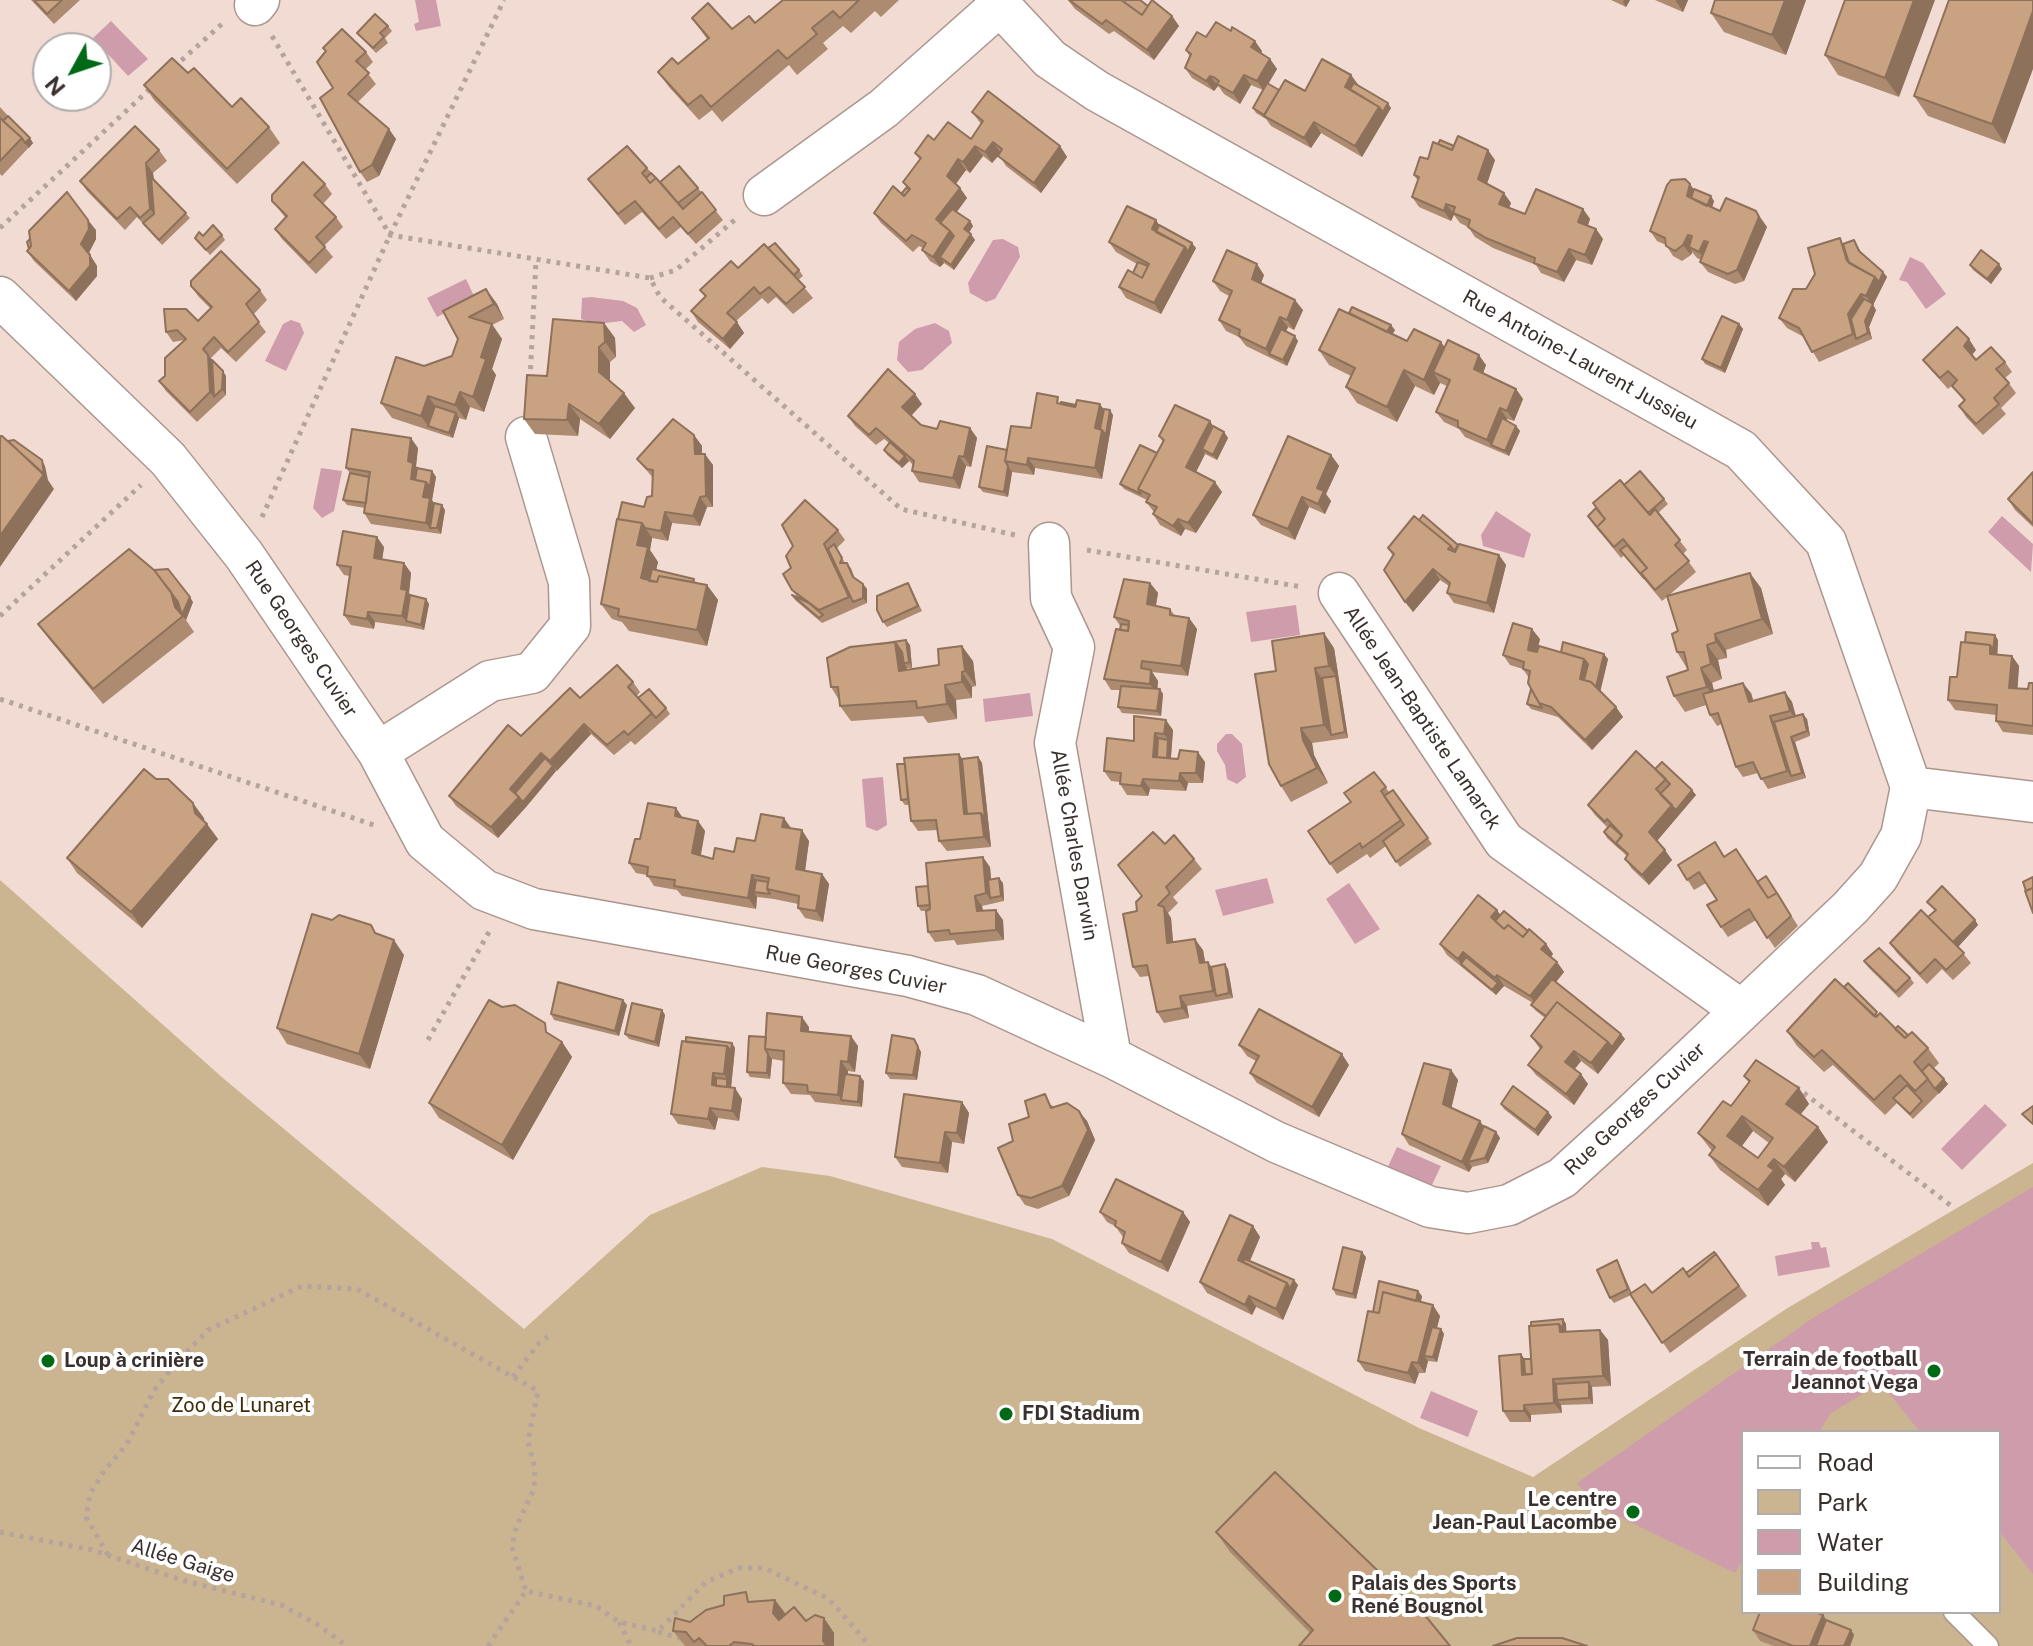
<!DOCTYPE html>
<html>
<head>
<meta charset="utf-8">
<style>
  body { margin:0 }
  #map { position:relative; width:2033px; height:1646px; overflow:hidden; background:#f2dbd3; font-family:"Public Sans",sans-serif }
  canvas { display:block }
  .legend { position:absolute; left:1741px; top:1430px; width:260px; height:184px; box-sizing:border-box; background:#fff; border:2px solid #b0acab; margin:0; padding:10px 14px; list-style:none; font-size:24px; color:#39302d }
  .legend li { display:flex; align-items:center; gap:16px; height:40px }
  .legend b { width:40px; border:2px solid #b0acab }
  .north { position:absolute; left:32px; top:32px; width:80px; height:80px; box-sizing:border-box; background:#fff; border:2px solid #b0acab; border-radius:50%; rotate:230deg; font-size:22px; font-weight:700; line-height:32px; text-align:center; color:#39302d }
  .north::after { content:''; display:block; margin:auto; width:28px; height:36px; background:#006915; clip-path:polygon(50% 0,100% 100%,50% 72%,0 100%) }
</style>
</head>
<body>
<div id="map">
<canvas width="2033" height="1646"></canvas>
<ul class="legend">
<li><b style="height:10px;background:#fff"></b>Road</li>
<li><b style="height:22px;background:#cab590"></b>Park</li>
<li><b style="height:22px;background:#cf9cac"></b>Water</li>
<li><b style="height:22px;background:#c9a282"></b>Building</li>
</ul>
<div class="north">N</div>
</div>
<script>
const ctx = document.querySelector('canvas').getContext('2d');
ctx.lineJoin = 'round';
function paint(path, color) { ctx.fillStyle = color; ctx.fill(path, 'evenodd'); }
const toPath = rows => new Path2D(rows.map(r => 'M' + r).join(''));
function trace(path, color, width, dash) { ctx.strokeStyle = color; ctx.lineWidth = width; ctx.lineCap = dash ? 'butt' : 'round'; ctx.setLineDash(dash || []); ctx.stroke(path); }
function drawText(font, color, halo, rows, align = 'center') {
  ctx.font = font + ' "Public Sans",sans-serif'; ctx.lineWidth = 8; ctx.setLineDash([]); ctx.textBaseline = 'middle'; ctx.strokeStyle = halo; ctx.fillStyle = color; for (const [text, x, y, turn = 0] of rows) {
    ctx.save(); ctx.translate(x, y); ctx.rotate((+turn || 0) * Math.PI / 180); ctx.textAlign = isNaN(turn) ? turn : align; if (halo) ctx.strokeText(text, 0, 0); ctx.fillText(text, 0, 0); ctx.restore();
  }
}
paint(toPath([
  [0,880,224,1079,524,1329,650,1215,762,1167,830,1176,1052,1239,1419,1428,1533,1477,1786,1309,2033,1163,2033,1646,0,1646],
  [1743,1432,1999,1432,1999,1612,1743,1612]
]), '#cab590');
paint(toPath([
  [415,0,436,0,441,26,416,31,414,24,419,22],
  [111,21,148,59,128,76,93,38],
  [1003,239,1018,247,1020,257,995,299,986,302,970,293,968,283,993,240],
  [1910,257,1923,263,1946,294,1926,309,1907,282,1899,280],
  [466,279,475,298,437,317,427,298],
  [591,297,623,301,637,308,646,325,634,332,622,321,597,324,581,319,582,298],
  [291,320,300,323,304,333,286,371,265,361,283,324],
  [935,323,949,331,952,343,922,370,908,372,897,360,899,342,915,329],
  [321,468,342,471,334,511,322,518,313,508],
  [1496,511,1531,534,1524,558,1483,546,1481,535],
  [2002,516,2033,544,2031,572,1988,532],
  [1296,605,1300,635,1251,642,1246,612],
  [1030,693,1033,716,985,722,983,699],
  [1226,734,1232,734,1242,744,1246,777,1237,784,1227,779,1225,765,1217,751,1217,744],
  [883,777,887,825,877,831,866,827,862,779],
  [1267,878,1274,903,1223,916,1215,890],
  [1349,883,1380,929,1355,944,1326,899],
  [1985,1104,2007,1125,1962,1170,1941,1149],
  [1397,1147,1441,1166,1430,1189,1386,1171],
  [2033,1187,2033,1574,1999,1531,1999,1432,1920,1432,1881,1383,1831,1413,1819,1432,1743,1432,1743,1559,1735,1573,1595,1505,1577,1483,1816,1316],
  [1811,1242,1819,1242,1821,1248,1826,1247,1830,1267,1778,1276,1775,1256,1812,1249],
  [1431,1391,1478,1411,1468,1437,1420,1418]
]), '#cf9cac');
const service = toPath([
  [1954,1612,1988,1646]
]);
const minor = toPath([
  [255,5,259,0],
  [764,195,884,108,999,6],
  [0,297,168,459,244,555,378,752,425,841,484,890,534,909,908,976,977,995,1111,1057,1276,1142,1430,1207,1468,1213,1509,1205,1562,1178,1628,1118,1850,908,1878,877,1901,836,1911,787,1826,542,1741,450,1097,91,1050,59,995,0],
  [1049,543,1051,598,1074,647,1055,743,1111,1057],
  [1339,593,1504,841,1741,1010],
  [378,752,490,681,532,673,570,626,569,582,526,437],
  [1911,787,2033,802]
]);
trace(service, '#ab968e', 23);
trace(minor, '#ab968e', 43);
trace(toPath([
  [272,36,390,235,650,278,660,297,901,509,1015,535],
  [174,67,223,23],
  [0,228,152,87],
  [650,278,676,270,737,218],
  [530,379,536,260],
  [262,517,390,235,504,0],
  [1087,550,1302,587],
  [0,616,141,485],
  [0,699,374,825],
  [428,1040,489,932],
  [1796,1087,1954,1208],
  [513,1377,539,1343,553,1333],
  [0,1532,92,1550,185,1581,281,1605,318,1625,347,1646],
  [108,1555,86,1517,90,1494,104,1471,127,1444,153,1392,177,1362,208,1330,302,1286,357,1289,538,1391,528,1441,535,1469,534,1489,516,1527,512,1547,526,1591],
  [619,1622,631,1646],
  [658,1632,683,1639],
  [488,1646,526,1591,596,1606,619,1622,658,1631,706,1582,739,1568,764,1568,829,1599,870,1646]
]), '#b6a39d', 5, [4, 6]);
trace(service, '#fff', 20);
trace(minor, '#fff', 40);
paint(toPath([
  [31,0,80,0,54,24],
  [783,0,899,0,881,17,875,11,851,33,843,26,823,43,828,49,797,75,789,65,722,122,712,110,699,120,669,87,658,72,678,64,707,39,692,18,732,29,755,23],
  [1068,0,1148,6,1172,16,1179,26,1154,60,1114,31,1109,34,1075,9],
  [1611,0,1630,0,1626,7],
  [1655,0,1688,0,1683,12],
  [1715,0,1806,0,1786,55,1724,32,1711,13],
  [1845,0,1899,97,1838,75,1825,55],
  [1949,0,2005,144,1928,116,1914,96],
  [388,26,392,31,385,38,388,43,376,53,357,33],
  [1206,37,1262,51,1261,53,1270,59,1277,69,1268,84,1279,90,1305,91,1351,75,1359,86,1391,108,1362,157,1321,133,1311,148,1271,126,1266,119,1256,113,1253,108,1263,90,1251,85,1240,104,1224,94,1219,87,1218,86,1214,91,1192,78,1185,68,1190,57,1186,50],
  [366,52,373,62,365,70,376,84,358,102,396,139,379,176,367,182,360,172,333,88,317,62],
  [188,73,232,107,269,127,280,143,237,184,154,100,144,85],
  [0,107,33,143,2,176,0,174],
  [972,112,1060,146,1067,157,1041,193,1006,166,999,155,992,163,983,156,970,173,966,170,956,184,960,188,967,198,957,212,970,221,973,226,969,233,975,240,954,270,944,263,940,267,930,261,922,250,923,248,919,246,913,252,881,223,874,213,902,193,907,187,903,182,920,160,915,153,934,140,971,139,981,124],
  [159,150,167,161,153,173,154,180,190,218,162,245,137,217,125,230,87,191,80,181],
  [1495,160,1487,184,1511,203,1509,208,1525,214,1583,209,1590,219,1588,226,1596,229,1603,239,1592,265,1576,260,1564,282,1541,273,1536,265,1493,248,1475,237,1468,227,1460,223,1454,215,1451,221,1419,207,1412,197,1418,181,1414,175],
  [647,168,660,182,698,188,723,220,696,244,681,227,666,239,642,212,625,225,588,179],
  [325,184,332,194,323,204,336,217,343,227,324,246,333,257,316,274,282,239,275,229,285,217,272,201],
  [1694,189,1714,201,1712,208,1767,227,1744,281,1735,284,1708,272,1700,262,1701,260,1697,258,1692,252,1691,255,1682,261,1673,256,1666,245,1657,241,1650,231],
  [1156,220,1159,225,1196,248,1161,314,1126,298,1119,287,1133,273,1137,264,1116,252,1109,242],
  [96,230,96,239,89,253,97,266,97,276,76,301,34,261,27,251],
  [222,235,225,240,210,255,195,238],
  [1840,238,1843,244,1857,245,1861,252,1883,272,1887,277,1873,305,1876,310,1869,327,1872,339,1819,362,1804,337,1787,328,1779,318,1806,289],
  [768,248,799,270,803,276,798,280,813,298,793,314,776,297,768,304,762,298,736,321,744,333,730,349,698,322,691,311,705,297,700,290,738,268],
  [1970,265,2002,269,1991,284,1973,270],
  [1264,275,1261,283,1303,310,1294,330,1288,327,1286,332,1298,341,1287,366,1246,346,1239,337,1226,331,1219,320,1229,296,1220,291,1213,281],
  [191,286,260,290,267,300,253,315,266,332,236,362,221,348,211,358,226,376,226,395,197,422,166,391,159,381,165,376,185,340,173,342,166,332,198,321,211,309,198,296],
  [486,289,497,304,504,319,492,325,502,339,492,369,496,375,484,412,470,407,466,420,459,418,453,438,392,418,381,403,424,366,453,355,458,339],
  [1349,313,1395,330,1392,334,1407,341,1445,347,1486,365,1483,373,1516,389,1523,399,1514,421,1507,419,1506,421,1516,426,1520,431,1509,456,1465,437,1459,429,1444,422,1436,412,1447,386,1440,383,1434,395,1415,386,1397,422,1357,403,1346,387,1351,376,1329,365,1319,350],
  [604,323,615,338,616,357,610,362,610,380,635,408,610,439,580,419,578,436,535,434,524,419],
  [1739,324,1743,329,1725,373,1705,364,1702,359],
  [1976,350,1972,355,1976,360,2005,362,2012,372,2005,378,2016,393,2001,408,2006,414,1983,435,1966,417,1959,406,1964,401,1952,386,1956,382,1948,389,1931,370,1923,360],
  [1061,402,1104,409,1113,415,1102,479,1035,468,1034,475,1012,472,1008,497,983,492,979,487,1007,450],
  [922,404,911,416,921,425,937,429,970,428,977,438,971,467,966,466,960,489,919,482,912,471,913,465,909,461,902,468,887,455,884,450,889,443,884,439,876,445,855,426,848,416],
  [1213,426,1224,432,1228,438,1217,460,1205,454,1196,472,1222,492,1196,533,1185,529,1181,536,1160,525,1153,514,1154,512,1146,502,1147,500,1124,489,1120,484,1157,453,1163,442,1159,436],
  [694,435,702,446,702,454,713,465,713,507,707,507,700,526,672,523,668,541,652,538,650,550,658,562,656,570,694,579,696,583,707,585,718,600,707,646,629,631,622,622,612,619,601,604,618,519,644,507,652,496,653,478,637,459],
  [418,448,416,466,417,468,432,471,436,477,432,500,434,503,445,510,441,534,371,524,364,513,365,508,347,505,343,500,350,473,346,468],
  [1331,455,1339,466,1326,494,1331,501,1325,514,1309,507,1295,540,1261,525,1253,515],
  [2033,472,2033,527,2015,510,2008,499],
  [1624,485,1664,499,1668,504,1658,513,1687,550,1683,554,1696,572,1668,596,1761,588,1773,634,1726,650,1727,658,1718,660,1722,679,1712,683,1714,691,1751,693,1753,701,1785,692,1792,702,1796,716,1807,719,1810,736,1795,742,1806,778,1768,789,1758,773,1743,777,1736,767,1722,724,1717,726,1710,715,1706,705,1685,712,1674,696,1688,670,1677,652,1678,631,1668,596,1662,601,1624,555,1621,558,1591,521],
  [838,530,845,540,837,548,845,563,851,568,855,579,863,584,867,589,867,603,822,623,795,600,792,595,798,598,792,590,791,568],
  [1458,545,1499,555,1506,565,1494,613,1454,603,1447,593,1449,586,1440,580,1413,612,1393,556,1388,548],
  [384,547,382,559,404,563,411,573,409,593,410,595,426,599,429,604,424,630,410,627,375,622,374,629,351,625,344,615,350,576,344,575,337,565],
  [1150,583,1158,593,1156,606,1170,609,1175,616,1189,618,1197,629,1188,676,1152,672,1158,681,1157,689,1163,694,1161,716,1122,713,1118,707,1120,690,1111,690,1104,679,1120,630,1121,627,1114,617],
  [911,588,922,611,887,627,883,622],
  [193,602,186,620,194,632,103,704,49,639,38,624],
  [1540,639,1537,652,1561,652,1608,659,1600,691,1616,707,1623,717,1592,750,1558,717,1531,709,1527,704,1531,689,1529,678,1523,669,1510,665,1503,655],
  [1998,640,1997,655,2012,656,2019,666,2017,688,2028,689,2033,683,2033,735,2003,732,1996,721,1996,715,1955,710,1948,700,1957,677],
  [910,645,912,668,907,668,907,670,973,661,976,686,972,687,972,698,956,700,957,719,928,723,923,716,851,721,840,706,839,700,831,687],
  [1334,648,1348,738,1312,743,1314,755,1328,783,1291,802,1281,786,1276,671],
  [633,682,640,692,636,697,638,698,666,708,670,714,635,745,631,741,614,755,591,734,556,771,526,807,498,838,456,806,449,796,521,736,580,698],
  [1134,716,1173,730,1171,758,1205,762,1203,783,1188,783,1186,791,1150,789,1148,796,1127,795,1120,784,1120,782,1111,781,1104,771,1134,741],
  [978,757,982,763,991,847,947,851,939,841,938,830,918,831,911,821,909,805,905,805,901,800,962,759],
  [1655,769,1696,795,1657,841,1672,860,1649,885,1632,869,1625,859,1627,856,1607,838,1604,832,1608,828,1595,815,1588,805],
  [1374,772,1389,792,1393,790,1432,844,1400,867,1386,846,1370,858,1367,854,1337,874,1308,831,1351,803],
  [204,818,204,821,218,839,142,928,77,873,67,858],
  [683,818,698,821,705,831,701,855,713,859,791,829,809,841,805,870,822,874,829,884,823,922,805,918,798,908,798,904,774,899,757,897,756,909,682,896,677,890,654,886,647,875,636,873,629,863,640,839],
  [1165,844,1194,859,1202,869,1173,897,1178,903,1168,913,1171,918,1173,942,1203,950,1205,962,1211,967,1228,969,1233,998,1187,1006,1189,1018,1164,1023,1157,1012,1149,976,1140,977,1133,967,1137,911,1141,897],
  [1725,856,1758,882,1766,876,1798,926,1775,948,1756,920,1728,937,1721,927,1717,900,1706,883,1694,890,1678,865],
  [990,867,991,880,1003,883,1004,901,982,906,983,910,1003,920,1004,940,957,945,954,940,935,942,928,932,927,911,921,911,918,906,928,886],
  [1927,902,1975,920,1978,925,1958,947,1971,963,1953,980,1942,969,1927,984,1897,953,1890,943,1928,917,1935,911],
  [1500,915,1546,944,1553,954,1551,957,1557,962,1564,972,1556,982,1621,1034,1625,1039,1598,1074,1581,1061,1575,1069,1588,1084,1574,1105,1536,1075,1528,1065,1540,1049,1531,1036,1545,1018,1535,1010,1531,1005,1533,1003,1504,986,1496,995,1447,955,1440,944],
  [378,934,404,955,370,1069,287,1044,277,1028],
  [1864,961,1910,978,1914,983,1899,998,1868,967],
  [1844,987,1895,1029,1928,1048,1939,1063,1934,1068,1948,1084,1913,1119,1897,1103,1885,1115,1833,1065,1824,1072,1797,1046,1787,1031],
  [627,1005,619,1036,554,1020,551,1014],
  [662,1010,665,1015,659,1047,629,1039,625,1034],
  [809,1027,809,1032,858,1046,855,1072,848,1071,848,1074,864,1081,862,1107,815,1102,810,1095,791,1094,783,1083,784,1061,772,1059,770,1079,750,1077,747,1072,766,1037],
  [554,1037,562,1042,572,1057,513,1160,439,1118,429,1103],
  [914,1039,921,1052,917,1080,890,1079,886,1073],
  [732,1043,735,1048,731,1088,742,1099,739,1121,718,1118,715,1130,678,1124,671,1114],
  [1239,1045,1349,1065,1319,1117,1257,1083,1250,1073,1256,1061,1247,1056],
  [1451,1070,1458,1080,1451,1108,1496,1132,1500,1138,1488,1163,1472,1167,1469,1172,1409,1145,1402,1134],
  [1744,1076,1799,1088,1809,1104,1800,1115,1818,1127,1828,1142,1795,1182,1785,1174,1781,1179,1785,1185,1768,1206,1720,1170,1709,1155,1712,1151,1698,1133,1731,1106,1749,1083],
  [1753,1131,1769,1143,1758,1158,1742,1146],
  [962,1102,969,1113,964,1144,952,1142,948,1173,902,1167,895,1157],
  [1501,1104,1548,1112,1552,1117,1538,1136,1504,1109],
  [1052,1105,1054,1107,1087,1121,1095,1140,1069,1196,1038,1209,1025,1205,1018,1195,1013,1141,1029,1117],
  [1100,1212,1183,1212,1190,1222,1168,1272,1129,1253,1122,1243,1123,1237,1115,1226,1107,1222],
  [1253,1226,1260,1237,1250,1261,1298,1285,1283,1320,1256,1307,1252,1315,1207,1293,1200,1282],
  [1716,1254,1747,1296,1670,1353,1631,1295,1614,1303,1610,1298,1620,1266,1632,1293,1652,1293,1686,1273],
  [1366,1257,1356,1299,1336,1295,1333,1289],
  [1422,1296,1421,1302,1440,1316,1437,1328,1441,1329,1444,1334,1437,1362,1428,1361,1425,1373,1419,1373,1415,1384,1365,1371,1358,1361,1373,1312],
  [1563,1319,1566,1324,1566,1332,1600,1330,1608,1340,1611,1386,1592,1387,1593,1404,1561,1405,1562,1413,1531,1415,1531,1422,1510,1422,1503,1411,1521,1354,1524,1359,1531,1359],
  [1216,1532,1450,1646,1310,1633,1230,1552],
  [775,1600,786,1614,806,1621,824,1618,834,1633,834,1646,685,1646,673,1631,690,1622,753,1602],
  [1826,1620,1851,1630,1854,1635,1850,1646,1774,1646,1760,1641,1753,1630]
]), '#ad8b70');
paint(toPath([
  [1624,0,1630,0,1626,7,1623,2],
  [1676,0,1688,0,1683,12,1676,1],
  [1785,0,1806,0,1786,55,1772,35],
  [1914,0,1935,0,1899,97,1885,78],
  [2033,11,2033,69,2005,144,1992,124],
  [1172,16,1179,26,1154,60,1147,50],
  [1255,41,1262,51,1259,58,1251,47],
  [1270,59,1277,69,1264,91,1257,81],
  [1244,75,1251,85,1240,104,1233,93],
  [1351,75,1359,86,1348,92,1345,87],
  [1210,76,1218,86,1214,91,1206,81],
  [1388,103,1391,108,1362,157,1355,146,1379,107],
  [1314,122,1321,133,1311,148,1304,138],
  [389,129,396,139,379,176,372,165],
  [30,138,33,143,29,148,25,143],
  [993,142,1001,153,992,163,985,152],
  [975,146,983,156,970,173,963,162],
  [1060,146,1067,157,1041,193,1034,183],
  [1488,150,1495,160,1485,189,1478,179],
  [958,159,966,170,954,186,947,176],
  [146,163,153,173,158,219,150,209],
  [1690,184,1697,194,1690,201,1687,196],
  [960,188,967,198,944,228,936,219],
  [1504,193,1511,203,1506,215,1499,204],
  [1711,196,1714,201,1710,214,1706,209],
  [1446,204,1454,214,1451,221,1444,211],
  [1583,209,1590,219,1585,232,1578,222],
  [1756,211,1767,227,1744,281,1737,270],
  [88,220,96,230,96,239,88,254,81,244],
  [1156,220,1163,231,1160,237,1152,229],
  [970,221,973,226,967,235,964,229],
  [1596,229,1603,239,1592,265,1585,255],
  [950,231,958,242,940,257,944,263,940,267,933,257],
  [971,234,975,240,954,270,951,265],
  [1688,235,1695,245,1689,247,1692,252,1691,255,1683,245],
  [1704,241,1712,252,1707,262,1699,252],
  [1192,243,1196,248,1161,314,1154,303,1185,247],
  [1569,249,1576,260,1564,282,1557,272],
  [90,255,97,266,97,276,76,301,69,291],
  [1257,264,1264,275,1259,289,1252,279],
  [1999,264,2002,269,1991,284,1987,279],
  [1883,272,1887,277,1873,305,1876,310,1869,327,1872,339,1868,333,1865,321,1872,305,1866,296,1875,277],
  [486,289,497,304,504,319,494,304],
  [1861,294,1868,304,1856,339,1853,334,1848,314],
  [1295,300,1303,310,1294,330,1287,320],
  [1280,317,1288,327,1274,356,1269,354,1266,349],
  [737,322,744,333,730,349,723,339],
  [604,323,615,338,616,357,605,342],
  [492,324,502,339,492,369,496,375,484,412,473,397,481,357],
  [1739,324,1743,329,1725,373,1721,368],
  [1391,325,1395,330,1388,342,1385,337],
  [1295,336,1298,341,1287,366,1283,360],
  [1969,339,1976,350,1971,356,1964,346],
  [1441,342,1452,357,1433,372,1440,383,1434,395,1424,380],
  [599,347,610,362,610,387,599,372],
  [208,355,216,365,214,397,210,392],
  [1479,355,1486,365,1481,379,1474,369],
  [1404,370,1415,386,1397,422,1387,407],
  [223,371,226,376,226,395,222,389],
  [1516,389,1523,399,1514,421,1507,411],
  [460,392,470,407,466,420,455,405],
  [624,393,635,408,610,439,599,424],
  [915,394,922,404,909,418,902,407],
  [428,396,439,411,428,426,421,416],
  [569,404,580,419,578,436,567,420],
  [1100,404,1107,414,1110,410,1113,415,1102,479,1095,468,1095,428],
  [1500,408,1507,419,1496,447,1491,445,1487,440],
  [456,413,459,418,453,438,449,433],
  [1210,421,1217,432,1202,449,1205,454,1193,478,1186,467],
  [1516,426,1520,431,1509,456,1505,451],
  [970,428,977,438,971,467,964,457],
  [1224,432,1228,438,1217,460,1213,455],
  [694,435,702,446,702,465,695,454],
  [411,438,418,448,416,466,421,473,419,485,411,479,408,461],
  [705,454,713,465,713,507,706,496],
  [1331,455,1339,466,1326,494,1331,501,1325,514,1318,504,1317,488],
  [905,456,909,461,902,468,899,463],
  [959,456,966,466,960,489,953,478],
  [1028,458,1035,468,1034,475,1027,465],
  [42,460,45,466,48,480,54,489,0,567,0,536],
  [1008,466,1012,472,1008,497,1004,492],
  [432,471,436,477,432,500,438,509,430,528,433,533,426,523,423,497,426,482],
  [1215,482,1222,492,1196,533,1188,523],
  [700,497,707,507,700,526,693,516],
  [1302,497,1309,507,1295,540,1288,529],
  [442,505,445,510,441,534,437,528],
  [665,512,672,523,668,541,661,531],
  [1178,519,1185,529,1181,536,1173,526],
  [642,523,652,538,650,550,658,562,652,589,641,578,637,545],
  [377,537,384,547,381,568,374,558],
  [1499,555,1506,565,1494,613,1487,603],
  [404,563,411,573,409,593,414,600,406,621,402,616,401,589],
  [1433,569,1440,580,1413,612,1405,602],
  [1750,573,1761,588,1773,634,1762,619],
  [1150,583,1158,593,1154,615,1147,604],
  [863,584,867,589,867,603,863,598],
  [707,585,718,600,707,646,697,630],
  [171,592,190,597,193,602,186,620,175,607],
  [426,599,429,604,424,630,421,625],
  [368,612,375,622,374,629,367,619],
  [1189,618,1197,629,1188,676,1181,666],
  [1532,629,1540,639,1535,660,1528,650],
  [1324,633,1334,648,1348,738,1345,732,1336,676,1329,666],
  [1715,634,1726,650,1727,658,1716,642],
  [1995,635,1998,640,1997,664,1990,654,1990,645],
  [906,640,910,645,912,668,909,662],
  [895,642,905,657,904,664,907,668,910,686,899,671],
  [1707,645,1718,660,1722,679,1711,664],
  [962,646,973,661,976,686,965,671],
  [1604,654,1608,659,1600,693,1596,688],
  [2012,656,2019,666,2017,698,2009,688],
  [1584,659,1591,669,1588,685,1580,679],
  [1315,668,1325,684,1331,735,1324,725],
  [1701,668,1712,683,1717,702,1707,687],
  [1151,670,1158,681,1157,694,1150,684],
  [962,672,972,687,972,698,962,682],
  [1743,683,1751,693,1757,712,1749,702],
  [945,685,956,700,957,719,947,704],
  [1160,689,1163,694,1161,716,1157,711],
  [1785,692,1792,702,1797,721,1790,711],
  [1616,707,1623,717,1592,750,1585,740],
  [1803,714,1807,719,1810,736,1807,731],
  [1770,716,1777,727,1791,776,1787,771],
  [1166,720,1173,730,1170,768,1166,763,1168,740,1164,734],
  [584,724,591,734,557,771,550,761],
  [1301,728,1312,743,1314,755,1328,783,1317,768,1303,740],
  [1155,733,1162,743,1156,762,1153,757],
  [1791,737,1795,742,1806,778,1802,773],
  [1198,752,1205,762,1203,783,1196,773],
  [541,753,549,764,553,766,556,771,526,807,498,838,491,827,510,789],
  [959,754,966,764,971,819,964,814],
  [978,757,982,763,991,847,984,837,981,813],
  [1180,773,1188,783,1186,791,1179,781],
  [1143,779,1150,789,1148,796,1141,786],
  [1692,790,1696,795,1656,842,1649,832,1672,805],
  [193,803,204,818,205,826,207,824,218,839,142,928,131,912,195,813],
  [676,808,683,818,675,816],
  [784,818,791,828,782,827],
  [698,821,705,831,699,863,692,853],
  [802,830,809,841,804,879,796,869],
  [1665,850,1672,860,1649,885,1642,875],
  [983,857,990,867,993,898,990,898,993,903,986,893],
  [822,874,829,884,823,922,816,911],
  [752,875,759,885,754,892,757,897,756,909,748,898],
  [999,878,1003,883,1004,901,1001,896],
  [975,896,982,906,984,921,977,911],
  [1164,907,1171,918,1174,953,1167,943],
  [996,910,1003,920,1004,940,996,930],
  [1497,910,1504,920,1499,926,1491,917],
  [1975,920,1978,925,1957,948,1953,943],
  [1195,939,1203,950,1207,973,1200,963],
  [394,940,404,955,370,1069,359,1054],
  [1546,944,1553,954,1548,959,1541,949],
  [1463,952,1470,962,1461,964,1458,959],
  [1208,962,1215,972,1216,996,1213,991],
  [1557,962,1564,972,1537,1006,1530,996],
  [1225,964,1228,969,1233,998,1229,993],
  [1497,975,1504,986,1502,988,1495,978],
  [1498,983,1502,988,1496,995,1492,990],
  [1180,996,1187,1006,1189,1018,1182,1008],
  [623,1000,627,1005,619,1036,615,1031],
  [662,1010,665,1015,659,1047,655,1042],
  [802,1017,809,1027,808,1042,801,1031],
  [1621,1034,1625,1039,1598,1074,1591,1063,1608,1042],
  [851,1036,858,1046,855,1072,848,1062],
  [914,1039,921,1052,917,1080,913,1075],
  [562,1042,572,1057,513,1160,502,1145],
  [732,1043,735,1048,730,1097,726,1092,727,1079,724,1074,727,1046],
  [1574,1051,1581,1061,1572,1072,1565,1062],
  [768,1054,772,1059,770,1079,767,1073],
  [1342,1054,1349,1065,1319,1117,1312,1107],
  [841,1061,848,1071,845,1101,841,1100,845,1105,838,1095],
  [1451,1070,1458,1080,1450,1114,1443,1104],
  [713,1073,720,1083,719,1091,712,1085],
  [1581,1074,1588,1084,1574,1105,1566,1094],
  [860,1076,864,1081,862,1107,858,1102],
  [1944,1079,1948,1084,1939,1094,1935,1089],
  [735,1088,742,1099,739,1121,732,1111],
  [1799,1088,1809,1104,1796,1120,1786,1104],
  [962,1102,969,1113,964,1144,957,1133],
  [710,1108,718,1118,715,1130,708,1119],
  [1079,1111,1087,1121,1095,1140,1069,1196,1062,1186],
  [1548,1112,1552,1117,1538,1136,1535,1130],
  [1742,1116,1753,1131,1738,1151,1727,1136],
  [1480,1121,1487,1131,1468,1162,1472,1167,1469,1172,1462,1162],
  [1818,1127,1828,1142,1795,1182,1784,1167],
  [945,1132,952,1142,948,1173,940,1163],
  [1496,1132,1500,1138,1488,1163,1485,1158],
  [1774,1159,1785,1174,1781,1179,1785,1185,1768,1206,1758,1190,1768,1166],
  [1183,1212,1190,1222,1168,1272,1161,1262],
  [1253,1226,1260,1237,1247,1267,1238,1260],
  [1362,1252,1366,1257,1356,1299,1353,1294],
  [1617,1260,1620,1266,1632,1295,1628,1289],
  [1294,1280,1298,1285,1283,1320,1276,1309,1287,1283],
  [1418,1291,1422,1296,1419,1310,1416,1305],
  [1249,1296,1256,1307,1252,1315,1245,1305],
  [1433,1305,1440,1316,1429,1357,1424,1356,1428,1361,1425,1373,1418,1363],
  [1563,1319,1566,1324,1567,1343,1560,1332,1559,1324],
  [1441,1329,1444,1334,1437,1362,1433,1357],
  [1600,1330,1608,1340,1611,1386,1603,1376],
  [1521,1354,1528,1364,1525,1380,1522,1375],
  [1412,1362,1419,1373,1415,1384,1408,1373],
  [1553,1379,1560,1389,1557,1400,1561,1405,1562,1413,1554,1403],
  [1589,1382,1592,1387,1593,1404,1589,1398],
  [1524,1405,1531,1415,1531,1422,1524,1411],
  [775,1600,786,1615,784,1628,773,1613],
  [1823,1615,1830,1625,1822,1646,1810,1646],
  [824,1618,834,1633,834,1646,827,1646,823,1641],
  [1851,1630,1854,1635,1850,1646,1844,1646]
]), '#8d715b');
const building = toPath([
  [34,0,62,0,47,14,34,0],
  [783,0,859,0,840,18,833,11,812,28,817,34,787,59,778,50,711,107,701,95,688,105,658,72,672,58,678,64,709,38,692,18,708,3,732,29,749,16,755,23,783,0],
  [1069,0,1121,0,1142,15,1152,0,1172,16,1147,50,1106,20,1102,24,1069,0],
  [1125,0,1140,0,1148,6,1142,15,1124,2,1125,0],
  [1715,0,1785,0,1772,35,1711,13,1715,0],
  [1845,0,1914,0,1885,78,1825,55,1845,0],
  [1949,0,2033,0,2033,11,1992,124,1914,96,1949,0],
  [375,14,388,26,380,33,384,37,373,48,357,33,375,14],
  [1216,22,1231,31,1232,27,1255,41,1251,47,1270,59,1257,81,1244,75,1233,93,1217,84,1219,81,1215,78,1210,76,1206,81,1185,68,1191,54,1186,50,1197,32,1206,37,1216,22],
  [342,29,366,52,356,61,369,73,348,94,389,129,372,165,360,172,320,98,333,88,317,62,326,51,323,48,342,29],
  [172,58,188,73,194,68,232,107,241,98,269,127,227,169,144,85,172,58],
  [1322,59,1351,75,1345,87,1379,107,1355,146,1314,122,1304,138,1264,116,1285,80,1305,91,1322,59],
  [1267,83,1279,90,1264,115,1253,108,1267,83],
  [1354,83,1388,103,1383,112,1379,107,1350,89,1354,83],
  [988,91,1060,146,1034,183,998,156,1002,149,993,142,985,152,975,146,963,162,958,159,947,176,960,188,936,219,950,231,933,257,922,250,926,243,912,235,906,241,874,213,893,186,904,196,910,189,903,182,921,158,915,153,928,135,934,140,948,122,971,139,983,121,972,112,988,91],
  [8,116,30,138,25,143,22,138,3,121,8,116],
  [0,118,22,138,0,161,0,118],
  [135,126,159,150,146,163,150,209,140,218,130,207,117,219,80,181,135,126],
  [1458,136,1488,150,1478,179,1504,193,1499,204,1525,214,1536,189,1583,209,1578,222,1596,229,1585,255,1569,249,1557,272,1534,263,1535,258,1486,238,1468,227,1470,220,1453,213,1455,207,1446,204,1444,211,1412,197,1419,177,1414,175,1420,157,1428,159,1433,142,1452,150,1458,136],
  [1440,140,1454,146,1452,150,1438,144,1440,140],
  [627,146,647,168,642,173,650,183,656,178,683,209,702,192,716,210,688,234,673,217,659,229,635,201,618,214,588,179,627,146],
  [303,162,325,184,314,195,336,217,316,237,325,247,309,263,275,229,287,216,272,201,272,195,303,162],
  [679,166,698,188,678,203,660,182,679,166],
  [651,173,656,178,650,183,646,178,651,173],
  [151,177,186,213,159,240,143,223,154,214,151,177],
  [1685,179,1690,184,1687,196,1720,211,1726,198,1756,211,1759,217,1737,270,1728,274,1700,262,1708,242,1704,241,1699,252,1689,247,1692,236,1688,235,1683,245,1675,251,1666,246,1665,238,1650,231,1667,185,1671,180,1685,179],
  [907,187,909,190,904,196,902,193,907,187],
  [1694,189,1711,196,1707,206,1691,198,1694,189],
  [67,192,88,220,89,229,81,244,90,255,90,266,69,291,27,251,31,246,29,231,67,192],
  [1127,206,1156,220,1152,229,1185,247,1154,303,1119,287,1128,270,1142,278,1149,264,1109,242,1127,206],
  [952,209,970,221,964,229,971,234,951,265,940,257,954,236,950,231,940,223,952,209],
  [213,225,222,235,206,250,195,238,199,232,203,236,213,225],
  [1159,225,1192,243,1188,252,1185,247,1156,232,1159,225],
  [1840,238,1847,261,1875,277,1866,296,1861,294,1848,314,1853,334,1812,352,1799,328,1779,318,1793,289,1806,289,1815,274,1808,248,1840,238],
  [30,239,31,246,29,249,27,242,30,239],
  [1854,240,1859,251,1883,272,1879,282,1875,277,1849,263,1843,244,1854,240],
  [775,243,799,270,794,275,768,248,775,243],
  [764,244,805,287,786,304,769,287,760,294,754,287,727,313,737,322,723,339,691,311,706,296,700,290,731,261,738,268,764,244],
  [1227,250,1257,264,1252,279,1295,300,1287,320,1280,317,1266,349,1239,336,1240,330,1219,320,1232,291,1213,281,1227,250],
  [1981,250,1999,264,1987,279,1970,265,1981,250],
  [221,251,260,290,246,304,259,322,228,352,214,337,203,349,208,355,210,392,190,412,159,381,165,376,165,358,186,339,177,330,166,332,164,309,186,309,198,321,212,307,191,286,191,281,221,251],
  [1138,262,1148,266,1142,278,1133,273,1138,262],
  [486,289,494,304,469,317,492,324,481,357,486,359,473,397,460,392,455,405,428,396,421,416,381,403,396,357,424,366,452,356,458,339,443,311,486,289],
  [1864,299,1873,304,1865,321,1868,333,1856,339,1851,319,1864,299],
  [1352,307,1391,325,1387,332,1349,313,1352,307],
  [1339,309,1407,341,1414,329,1441,342,1424,380,1404,370,1387,407,1346,387,1355,368,1319,350,1339,309],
  [1722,316,1739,324,1721,368,1702,359,1722,316],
  [553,319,604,323,605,342,599,347,599,372,624,393,599,424,569,404,567,420,524,419,527,375,547,376,553,319],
  [1957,327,1969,339,1964,346,1976,360,1991,347,2005,362,1996,369,2009,383,1994,398,1999,404,1976,424,1959,406,1965,400,1952,386,1957,380,1948,371,1940,378,1923,360,1957,327],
  [1281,329,1295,336,1283,360,1269,354,1281,329],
  [1448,340,1479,355,1474,369,1516,389,1507,411,1500,408,1487,440,1458,427,1458,421,1436,412,1450,380,1433,372,1448,340],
  [212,360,223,371,222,389,214,397,212,360],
  [888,369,915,394,902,407,921,425,937,429,940,421,970,428,964,457,959,456,953,478,912,471,914,461,876,428,869,435,848,416,888,369],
  [1037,393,1058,397,1057,403,1075,407,1077,400,1100,404,1095,428,1102,430,1095,468,1028,458,1027,465,1005,461,1011,426,1031,428,1037,393],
  [1061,402,1076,405,1075,407,1061,404,1061,402],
  [1175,405,1210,421,1186,467,1215,482,1188,523,1178,519,1173,526,1153,514,1157,507,1146,502,1150,495,1138,489,1164,440,1159,436,1175,405],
  [435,406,456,413,449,433,428,426,435,406],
  [1104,409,1110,410,1106,435,1102,430,1100,429,1104,409],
  [1502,418,1516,426,1505,451,1491,445,1502,418],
  [673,419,694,435,695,454,705,454,706,496,700,497,693,516,665,512,661,531,645,528,642,523,618,519,622,502,644,507,647,497,652,496,653,470,647,469,637,459,673,419],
  [1213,426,1224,432,1213,455,1202,449,1213,426],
  [352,429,411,438,408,461,413,463,411,479,426,482,423,497,430,498,426,523,364,513,370,472,346,468,352,429],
  [0,436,2,436,44,474,0,536,0,436],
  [1288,436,1331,455,1317,488,1324,491,1318,504,1302,497,1288,529,1253,515,1288,436],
  [14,440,42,460,44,475,8,441,14,440],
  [890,442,905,456,899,463,884,450,890,442],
  [1140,445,1157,453,1138,489,1141,494,1120,484,1140,445],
  [987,446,1007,450,1005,461,1008,466,1004,492,979,487,987,446],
  [417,468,432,471,430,487,426,482,415,480,417,468],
  [1640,471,1664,499,1648,513,1624,485,1640,471],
  [2033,472,2033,524,2008,499,2033,472],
  [350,473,369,477,366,503,343,500,350,473],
  [1620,480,1650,515,1655,509,1680,540,1675,545,1689,561,1655,590,1641,573,1647,568,1623,539,1614,547,1597,527,1605,519,1593,503,1620,480],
  [805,500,838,530,824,544,849,597,819,610,792,590,783,574,791,568,786,556,793,546,782,525,805,500],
  [434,503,442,505,437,528,430,528,434,503],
  [1596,508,1605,519,1597,527,1601,532,1588,516,1596,508],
  [1423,515,1458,545,1454,551,1451,546,1419,520,1423,515],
  [1414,516,1451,546,1448,549,1455,552,1459,544,1499,555,1487,603,1447,593,1450,583,1433,569,1405,602,1384,570,1394,554,1388,548,1414,516],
  [617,519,642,523,637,545,648,547,641,578,657,582,659,576,707,585,697,630,618,616,619,609,601,604,617,519],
  [343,531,377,537,374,558,404,563,401,589,407,590,402,616,368,612,367,619,344,615,351,567,337,565,343,531],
  [834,544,842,558,840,563,847,563,853,577,863,584,863,598,853,602,828,549,834,544],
  [1627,545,1647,568,1641,573,1644,578,1620,550,1627,545],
  [129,549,154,570,171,592,175,607,183,616,93,689,38,624,129,549],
  [168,569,190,597,182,615,178,602,154,570,168,569],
  [652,569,694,579,693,582,659,576,657,582,649,581,652,569],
  [1750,573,1762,619,1715,634,1716,642,1707,645,1711,664,1701,668,1707,687,1674,696,1667,677,1688,670,1684,652,1677,652,1672,634,1678,631,1667,596,1750,573],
  [1124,579,1150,583,1147,604,1170,609,1170,615,1189,618,1181,666,1142,661,1141,668,1151,670,1150,684,1104,679,1116,629,1128,631,1129,621,1114,617,1124,579],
  [908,583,918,606,883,622,877,610,877,596,908,583],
  [410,595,426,599,421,625,406,621,410,595],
  [792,595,809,603,823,615,819,618,792,595],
  [1513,623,1532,629,1528,650,1537,652,1539,646,1584,659,1580,679,1591,682,1616,707,1585,740,1551,707,1539,703,1528,683,1530,671,1523,669,1524,662,1503,655,1513,623],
  [1121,624,1129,625,1128,631,1120,630,1121,624],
  [1966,632,1995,635,1993,650,1990,645,1965,642,1966,632],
  [1324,633,1329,666,1315,668,1324,725,1301,728,1303,740,1317,768,1281,786,1269,764,1255,674,1276,671,1272,641,1324,633],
  [906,640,909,662,904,664,902,652,895,642,880,644,906,640],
  [895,642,899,671,939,665,938,649,962,646,965,671,962,672,962,682,945,685,947,704,917,708,916,701,840,706,838,687,831,687,827,658,850,647,895,642],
  [1563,642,1604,654,1596,687,1591,682,1584,680,1588,664,1584,659,1561,652,1563,642],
  [1961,642,1990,645,1990,654,2012,656,2009,688,2028,689,2029,683,2033,683,2033,726,1996,721,1997,705,1948,700,1950,677,1957,677,1961,642],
  [617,665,633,682,628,687,652,713,628,735,624,731,607,745,584,724,550,761,541,753,510,789,519,797,491,827,449,796,508,725,521,736,570,688,580,698,617,665],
  [1336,676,1345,732,1331,735,1322,678,1336,676],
  [1743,683,1749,702,1785,692,1790,711,1770,716,1787,771,1761,779,1753,762,1736,767,1718,713,1710,715,1703,694,1743,683],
  [1121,686,1160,689,1157,711,1118,707,1121,686],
  [649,689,666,708,656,718,638,698,649,689],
  [1531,689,1539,703,1542,708,1527,704,1531,689],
  [1803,714,1807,731,1791,737,1802,773,1791,776,1774,722,1803,714],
  [1134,716,1166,720,1164,734,1155,733,1153,757,1178,759,1180,750,1198,752,1196,773,1180,773,1179,781,1143,779,1141,786,1120,784,1121,773,1104,771,1107,738,1134,741,1134,716],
  [1158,738,1168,740,1167,758,1157,757,1158,738],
  [1636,751,1666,779,1656,789,1672,805,1649,832,1665,850,1642,875,1625,859,1628,854,1616,843,1622,835,1607,819,1605,822,1588,805,1636,751],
  [959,754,964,814,981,813,984,837,939,841,936,820,911,821,904,758,959,754],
  [978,757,985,818,981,813,967,814,962,759,978,757],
  [545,758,553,766,523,802,515,793,545,758],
  [1662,762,1692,790,1676,810,1660,794,1670,784,1655,769,1662,762],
  [897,764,905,764,908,799,901,800,897,764],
  [144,769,156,779,168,779,193,803,195,813,207,824,131,912,67,858,144,769],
  [1374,772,1386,787,1381,791,1401,820,1362,848,1360,843,1330,864,1308,831,1351,802,1344,793,1374,772],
  [1393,790,1428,838,1396,862,1383,841,1404,825,1384,796,1393,790],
  [648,803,676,808,675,816,698,821,692,853,713,859,715,848,734,852,737,838,755,841,761,814,784,818,782,827,802,830,796,869,822,874,816,911,798,908,799,896,767,889,769,878,752,875,748,898,674,886,675,880,647,876,648,867,629,863,635,839,640,839,648,803],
  [1610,825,1622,836,1616,843,1620,848,1604,832,1610,825],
  [1153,832,1165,844,1174,835,1194,859,1166,887,1170,893,1158,905,1164,907,1167,943,1195,939,1200,963,1208,962,1213,991,1180,996,1182,1008,1157,1012,1147,965,1133,967,1123,914,1137,911,1136,902,1142,896,1118,865,1153,832],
  [1715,842,1724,857,1736,849,1768,898,1777,893,1791,916,1767,938,1749,909,1721,927,1707,905,1717,900,1699,872,1687,880,1678,865,1715,842],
  [983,857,986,893,975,896,977,911,996,910,996,930,950,934,949,930,928,932,926,911,930,909,926,863,983,857],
  [1766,876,1780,898,1777,893,1768,898,1757,882,1766,876],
  [2033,877,2033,888,2026,891,2023,882,2033,877],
  [999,878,1001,896,990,898,988,880,999,878],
  [756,880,768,882,767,889,770,894,754,892,756,880],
  [928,886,930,905,918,906,916,887,928,886],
  [1942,886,1975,920,1953,942,1928,917,1936,910,1927,902,1942,886],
  [2033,888,2033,913,2025,891,2033,888],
  [1478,895,1497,910,1491,917,1504,929,1508,925,1523,937,1529,929,1546,944,1541,949,1557,962,1530,996,1497,975,1495,978,1463,952,1458,959,1440,944,1478,895],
  [1921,910,1964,953,1946,970,1935,959,1920,974,1890,943,1921,910],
  [1504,911,1528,931,1523,937,1508,925,1504,929,1495,921,1504,911],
  [312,914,332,920,339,915,371,925,375,933,394,940,359,1054,277,1028,312,914],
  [1879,948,1910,978,1896,992,1864,961,1879,948],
  [1466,957,1498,983,1492,990,1461,964,1466,957],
  [1225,964,1229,993,1216,996,1211,967,1225,964],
  [1552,979,1621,1034,1612,1047,1608,1042,1557,1002,1546,1016,1531,1005,1552,979],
  [1835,979,1876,1017,1880,1013,1905,1038,1912,1032,1928,1048,1914,1062,1928,1079,1915,1091,1900,1075,1874,1100,1822,1050,1814,1057,1787,1031,1835,979],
  [558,982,623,1000,615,1031,551,1014,558,982],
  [1848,983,1877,1012,1874,1016,1844,987,1848,983],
  [489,1000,502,1007,515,1005,545,1023,546,1032,562,1042,502,1145,429,1103,489,1000],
  [1557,1002,1608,1042,1591,1063,1574,1051,1565,1062,1581,1074,1566,1094,1528,1065,1542,1047,1531,1036,1557,1002],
  [632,1003,662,1010,655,1042,625,1034,632,1003],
  [1259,1009,1342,1054,1312,1107,1250,1073,1259,1056,1239,1045,1259,1009],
  [767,1013,802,1017,801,1031,851,1036,848,1062,841,1061,838,1095,808,1092,807,1085,783,1083,784,1051,765,1049,767,1013],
  [1898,1026,1908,1035,1905,1038,1895,1029,1898,1026],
  [892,1035,914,1039,918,1047,913,1075,886,1073,892,1035],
  [749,1036,766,1037,765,1049,768,1054,767,1073,747,1072,749,1036],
  [686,1037,732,1043,731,1051,727,1046,686,1042,686,1037],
  [682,1041,727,1046,724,1074,713,1073,712,1085,735,1088,732,1111,710,1108,708,1119,671,1114,682,1041],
  [1756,1060,1799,1088,1786,1104,1818,1127,1784,1167,1774,1159,1768,1166,1774,1170,1758,1190,1709,1155,1715,1147,1698,1133,1723,1101,1731,1106,1750,1081,1744,1076,1756,1060],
  [1742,1116,1773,1138,1758,1158,1727,1136,1742,1116],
  [1424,1063,1451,1070,1443,1104,1480,1121,1462,1162,1402,1134,1424,1063],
  [1929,1064,1944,1079,1935,1089,1922,1071,1929,1064],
  [845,1074,860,1076,858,1102,841,1100,845,1074],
  [716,1078,727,1079,727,1087,716,1086,716,1078],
  [1907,1085,1922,1101,1910,1114,1893,1098,1907,1085],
  [1513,1086,1548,1112,1535,1130,1501,1104,1513,1086],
  [904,1094,962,1102,957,1133,945,1132,940,1163,895,1157,904,1094],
  [1045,1094,1051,1108,1067,1103,1079,1111,1088,1130,1062,1186,1031,1198,1018,1195,998,1148,1013,1141,1009,1124,1029,1117,1025,1101,1045,1094],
  [2033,1106,2033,1124,2022,1114,2033,1106],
  [1484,1126,1496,1132,1485,1158,1468,1162,1484,1126],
  [1116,1179,1183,1212,1161,1262,1122,1243,1125,1232,1115,1226,1116,1221,1100,1212,1116,1179],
  [1230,1215,1253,1226,1238,1260,1287,1283,1276,1309,1249,1296,1245,1305,1200,1282,1230,1215],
  [1343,1247,1362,1252,1353,1294,1333,1289,1343,1247],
  [1714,1252,1716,1254,1689,1277,1686,1273,1714,1252],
  [1716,1254,1739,1286,1662,1343,1630,1294,1645,1284,1652,1293,1683,1268,1689,1277,1716,1254],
  [1245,1259,1294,1280,1290,1289,1287,1283,1243,1262,1245,1259],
  [1617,1260,1628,1289,1610,1298,1597,1270,1617,1260],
  [1379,1281,1418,1291,1416,1301,1383,1292,1379,1313,1373,1312,1379,1281],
  [1383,1292,1433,1305,1418,1363,1412,1362,1408,1373,1358,1361,1368,1311,1379,1313,1383,1292],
  [1563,1319,1563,1329,1559,1324,1531,1326,1531,1322,1563,1319],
  [1559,1324,1560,1332,1600,1330,1603,1376,1553,1379,1554,1403,1524,1405,1524,1411,1503,1411,1499,1356,1521,1354,1522,1375,1532,1374,1529,1326,1559,1324],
  [1432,1327,1441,1329,1433,1357,1424,1356,1432,1327],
  [1524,1359,1531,1359,1532,1374,1525,1374,1524,1359],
  [1589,1382,1589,1398,1557,1400,1556,1384,1589,1382],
  [1275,1472,1428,1619,1450,1646,1299,1646,1313,1630,1216,1532,1275,1472],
  [746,1592,748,1602,775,1600,773,1613,779,1620,794,1607,806,1621,815,1615,824,1618,823,1641,827,1646,754,1646,752,1644,734,1642,729,1646,707,1646,699,1638,694,1642,686,1632,673,1631,675,1618,690,1622,706,1610,724,1605,724,1596,746,1592],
  [1760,1612,1815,1612,1823,1615,1810,1646,1793,1646,1753,1630,1760,1612],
  [1826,1620,1851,1630,1844,1646,1816,1646,1826,1620],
  [1517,1638,1562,1638,1587,1646,1493,1646,1517,1638]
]);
paint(building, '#c9a282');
trace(building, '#8d715b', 2);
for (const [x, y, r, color] of [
  [48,1361,8,"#006915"],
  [1934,1371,8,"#006915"],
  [1006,1414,8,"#006915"],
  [1633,1512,8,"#006915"],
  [1335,1596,8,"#006915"]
]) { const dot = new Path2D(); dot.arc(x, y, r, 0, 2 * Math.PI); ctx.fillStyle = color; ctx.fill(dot); trace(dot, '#fff', 3); }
drawText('20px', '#39302d', '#fff', [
  ["Rue Antoine-Laurent Jussieu",1580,360,29],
  ["Rue Georges Cuvier",301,639,56],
  ["Allée Jean-Baptiste Lamarck",1422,718,56],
  ["Allée Charles Darwin",1074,845,80],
  ["Rue Georges Cuvier",856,970,11],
  ["Rue Georges Cuvier",1635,1109,-43],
  ["Allée Gaige",183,1561,17]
]);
drawText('bold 20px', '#39302d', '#fff', [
  ["Terrain de football",1918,1360,"right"],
  ["Jeannot Vega",1918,1383,"right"],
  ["Loup à crinière",64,1361],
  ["FDI Stadium",1022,1414],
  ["Le centre",1617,1500,"right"],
  ["Jean-Paul Lacombe",1617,1523,"right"],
  ["Palais des Sports",1351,1584],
  ["René Bougnol",1351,1607]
], 'left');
drawText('20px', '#3e2c08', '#fff', [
  ["Zoo de Lunaret",241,1406]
]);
</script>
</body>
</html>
